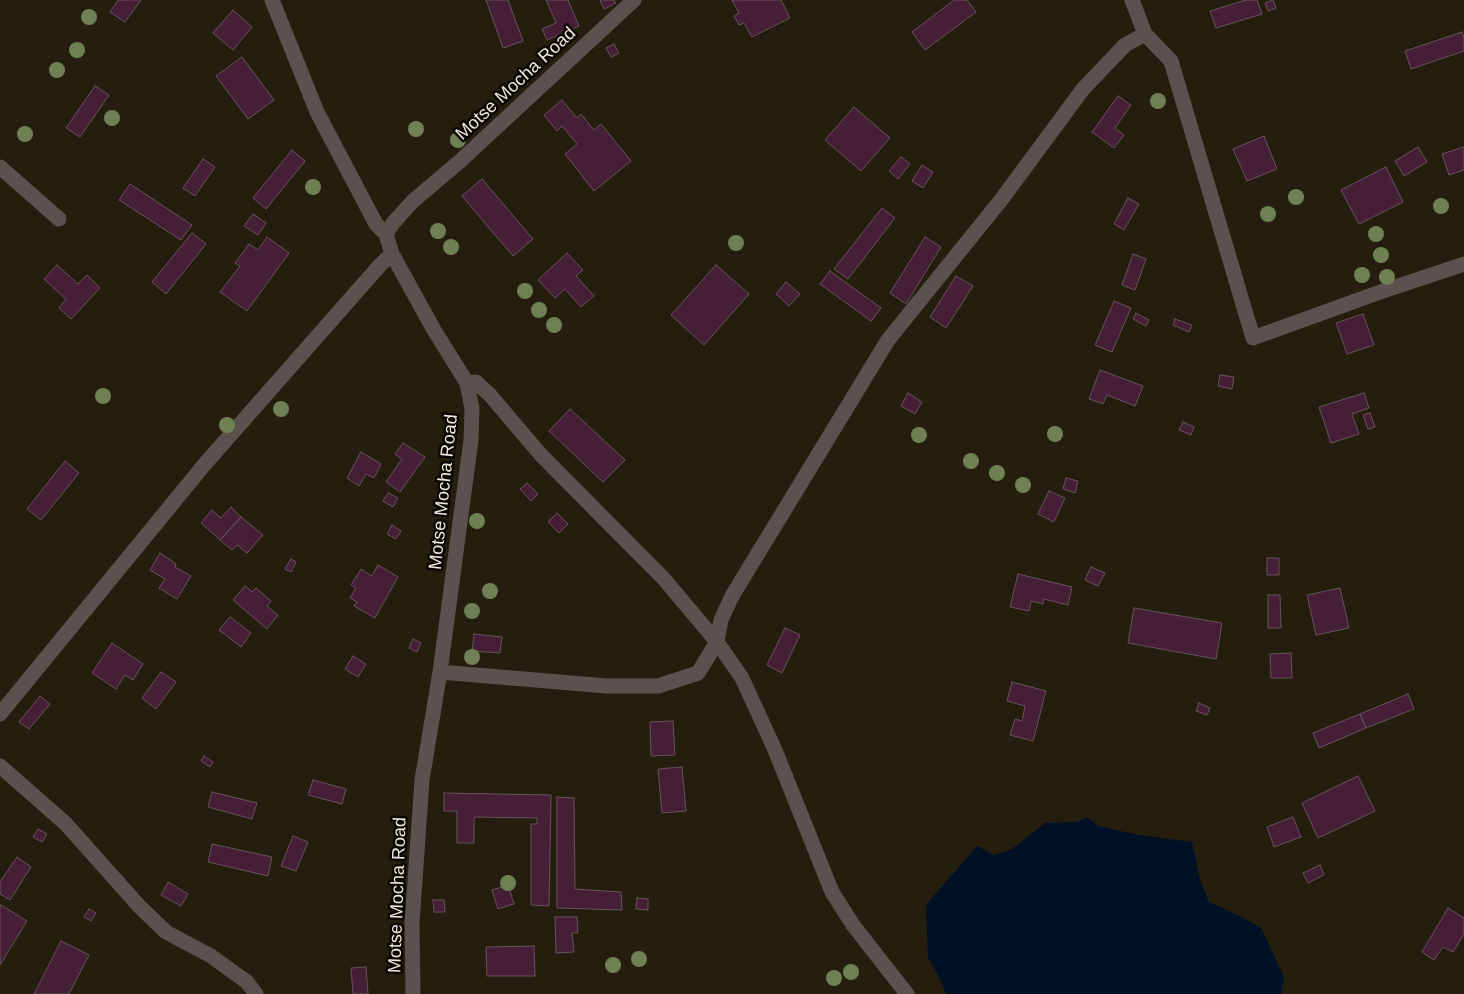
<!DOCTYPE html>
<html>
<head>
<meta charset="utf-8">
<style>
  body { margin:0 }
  canvas { display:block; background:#251d0d }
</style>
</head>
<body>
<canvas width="1464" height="994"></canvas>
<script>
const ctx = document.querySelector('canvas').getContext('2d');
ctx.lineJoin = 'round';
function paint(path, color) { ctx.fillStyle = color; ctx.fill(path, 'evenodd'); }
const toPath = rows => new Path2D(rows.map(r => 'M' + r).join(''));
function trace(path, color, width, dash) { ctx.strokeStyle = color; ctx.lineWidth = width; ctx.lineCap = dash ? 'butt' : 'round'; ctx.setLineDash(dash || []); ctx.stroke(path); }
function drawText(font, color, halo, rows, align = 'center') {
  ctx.font = font + ' Helvetica,sans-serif'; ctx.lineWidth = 5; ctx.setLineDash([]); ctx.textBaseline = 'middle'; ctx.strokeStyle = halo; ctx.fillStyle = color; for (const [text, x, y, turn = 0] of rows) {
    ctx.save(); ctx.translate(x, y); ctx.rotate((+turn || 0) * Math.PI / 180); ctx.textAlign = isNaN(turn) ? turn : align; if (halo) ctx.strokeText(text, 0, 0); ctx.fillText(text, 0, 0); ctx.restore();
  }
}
paint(toPath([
  [1087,817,1098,826,1138,835,1192,842,1200,880,1209,902,1238,915,1261,928,1284,977,1281,994,946,994,940,979,928,958,926,905,977,846,994,855,1012,849,1045,823,1077,822]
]), '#001025');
const building = toPath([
  [118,0,141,0,125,22,110,12,118,0],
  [486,0,508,0,523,41,503,48,486,0],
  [546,0,568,0,579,26,547,40,542,29,556,23,546,0],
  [600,0,614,0,616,3,604,9,600,0],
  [732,0,781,0,790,18,752,37,744,23,739,25,734,16,739,13,732,0],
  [954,0,967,0,976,12,925,50,912,32,954,0],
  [1246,0,1257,0,1262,14,1216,28,1210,11,1246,0],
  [1273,0,1276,8,1268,11,1265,3,1273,0],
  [233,10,252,27,233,50,213,33,233,10],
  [1462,32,1464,38,1464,51,1411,69,1405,51,1462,32],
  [614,44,619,53,611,57,606,48,614,44],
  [242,57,274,100,248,119,216,76,242,57],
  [95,86,109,95,80,137,66,128,95,86],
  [1118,96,1131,105,1115,128,1124,135,1114,148,1092,132,1118,96],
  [562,100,577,118,581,114,594,130,601,124,631,161,594,191,565,154,577,144,562,126,557,131,544,115,562,100],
  [854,107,890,138,861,171,825,140,854,107],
  [1264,136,1277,169,1247,181,1233,149,1264,136],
  [1418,147,1427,162,1404,176,1395,161,1418,147],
  [1464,147,1464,170,1449,175,1442,154,1464,147],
  [292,150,305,161,266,209,253,198,292,150],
  [901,157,910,164,898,179,889,171,901,157],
  [203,159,215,167,195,196,183,188,203,159],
  [922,165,933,172,923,188,912,181,922,165],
  [1386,167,1403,202,1359,224,1341,190,1386,167],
  [482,179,533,239,513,256,462,196,482,179],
  [130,184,192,225,181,240,119,200,130,184],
  [1128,198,1139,204,1124,230,1114,224,1128,198],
  [882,208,895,218,848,279,834,269,882,208],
  [253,214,266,223,258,235,244,226,253,214],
  [192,233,206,244,166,294,152,282,192,233],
  [267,237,289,253,247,311,220,292,240,266,235,263,249,244,258,250,267,237],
  [925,237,941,247,906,304,890,293,925,237],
  [567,253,583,270,576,276,594,296,581,307,565,289,555,298,538,280,567,253],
  [1133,254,1146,259,1135,290,1122,285,1133,254],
  [57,265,78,284,87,275,100,288,71,319,59,308,66,299,44,279,57,265],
  [716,265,749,294,704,345,671,315,716,265],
  [830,271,881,308,871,321,820,284,830,271],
  [956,276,973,286,946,328,930,317,956,276],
  [786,282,800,294,789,306,776,294,786,282],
  [1114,301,1131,308,1112,352,1095,345,1114,301],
  [1136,313,1149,320,1146,326,1133,319,1136,313],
  [1363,314,1374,345,1347,354,1336,323,1363,314],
  [1175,319,1192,325,1189,332,1173,325,1175,319],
  [1100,370,1143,386,1135,406,1107,395,1103,404,1089,399,1100,370],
  [1220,375,1234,377,1232,389,1218,386,1220,375],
  [908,393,922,402,915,414,901,406,908,393],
  [1364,393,1369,408,1352,414,1359,434,1331,443,1319,407,1364,393],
  [570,409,625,460,603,482,549,431,570,409],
  [1370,413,1375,427,1368,429,1363,415,1370,413],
  [1183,422,1194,427,1191,435,1179,430,1183,422],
  [403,443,425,457,400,492,386,482,402,459,395,454,403,443],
  [361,452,381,464,374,478,366,474,359,486,347,478,361,452],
  [65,461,79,473,41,520,27,509,65,461],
  [1066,478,1078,481,1075,493,1063,489,1066,478],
  [527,483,538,494,531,501,520,489,527,483],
  [1049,491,1065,498,1054,522,1038,514,1049,491],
  [388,493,398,498,393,507,383,501,388,493],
  [231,507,241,517,220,540,201,523,212,510,221,518,231,507],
  [557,513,568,524,559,533,548,522,557,513],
  [241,517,263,535,247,553,237,545,232,550,220,540,241,517],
  [392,525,401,531,396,539,387,534,392,525],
  [160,553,176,564,175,567,191,576,177,599,159,588,165,579,150,570,160,553],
  [1267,558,1279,558,1279,575,1267,575,1267,558],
  [291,559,296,562,291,572,285,569,291,559],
  [378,565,398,577,375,618,354,606,357,602,350,598,356,588,351,585,361,569,372,576,378,565],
  [1091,567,1105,573,1098,586,1085,580,1091,567],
  [1018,574,1072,587,1068,605,1044,599,1043,604,1031,601,1029,611,1010,607,1018,574],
  [245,586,252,592,256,588,271,601,267,606,278,615,267,629,233,600,245,586],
  [1340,588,1349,628,1316,635,1307,595,1340,588],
  [1268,595,1280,595,1281,628,1268,628,1268,595],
  [1134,608,1222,623,1216,659,1128,643,1134,608],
  [230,617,251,633,241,647,219,630,230,617],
  [785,628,800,635,782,673,767,665,785,628],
  [474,634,502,637,500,653,472,651,474,634],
  [413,639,421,643,417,652,409,648,413,639],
  [112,643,143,664,133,680,125,675,116,689,92,673,112,643],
  [1291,653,1292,678,1271,678,1270,654,1291,653],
  [353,656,366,664,358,677,345,669,353,656],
  [161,672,176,682,156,709,142,698,161,672],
  [1012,682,1046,691,1033,741,1010,735,1015,719,1022,721,1025,706,1007,701,1012,682],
  [1408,694,1414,709,1366,728,1360,714,1408,694],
  [40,696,50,704,29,729,19,722,40,696],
  [1199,703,1210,708,1207,715,1196,711,1199,703],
  [1360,714,1366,728,1319,748,1313,733,1360,714],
  [673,721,675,755,651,756,650,722,673,721],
  [204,756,213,762,210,767,201,761,204,756],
  [682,767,686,811,662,813,658,769,682,767],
  [1358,776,1375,811,1318,838,1302,803,1358,776],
  [313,780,346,789,342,804,308,795,313,780],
  [212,792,257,803,252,819,208,807,212,792],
  [444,793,551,795,549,906,531,905,531,824,537,824,537,818,474,817,474,843,457,843,457,811,444,811,444,793],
  [557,797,574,798,575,889,621,892,622,910,557,908,557,797],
  [1293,817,1301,837,1274,847,1267,827,1293,817],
  [38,829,47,834,42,842,33,837,38,829],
  [293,836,308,842,296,871,281,866,293,836],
  [212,844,272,857,268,876,208,862,212,844],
  [17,857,31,867,10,900,0,894,0,882,17,857],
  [1320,865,1324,875,1308,883,1303,873,1320,865],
  [168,882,188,894,181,906,161,895,168,882],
  [508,885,514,904,498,909,492,890,508,885],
  [637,898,648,899,648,910,636,909,637,898],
  [433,900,444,900,445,912,434,912,433,900],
  [1,905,27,921,0,965,0,906,1,905],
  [1448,908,1464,918,1464,934,1453,952,1443,947,1434,960,1422,952,1448,908],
  [89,909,96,913,91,921,84,917,89,909],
  [555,917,577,917,578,933,572,933,574,952,556,953,555,917],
  [61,941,89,955,69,994,34,994,61,941],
  [534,946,535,976,487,976,486,947,534,946],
  [366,967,368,994,353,994,351,968,366,967]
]);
paint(building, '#451f35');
trace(building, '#67535d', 1);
trace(toPath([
  [272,0,317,112,376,224,386,234],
  [1145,34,1171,61,1253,338,1383,291,1464,264],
  [0,167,59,219],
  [467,383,476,382,490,395,541,455,664,579,717,642,742,678,775,750,832,892,853,925,907,994],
  [440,672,607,686,658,686,698,673,717,642,721,620,732,596,888,340,1001,200,1083,89,1125,45,1145,34,1132,0],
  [0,714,204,465,381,264,392,254],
  [0,766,66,824,139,906,166,932,211,956,247,982,256,994],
  [413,994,412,924,422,780,440,672,471,440,472,409,467,383,434,330,392,254,386,234,393,223,413,201,459,162,634,0]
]), '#5b514e', 15);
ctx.fillStyle = '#6f8055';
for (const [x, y] of [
  [89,17],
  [77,50],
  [57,70],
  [1158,101],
  [112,118],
  [416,129],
  [25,134],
  [458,140],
  [313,187],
  [1296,197],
  [1441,206],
  [1268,214],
  [438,231],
  [1376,234],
  [736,243],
  [451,247],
  [1381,255],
  [1362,275],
  [1387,277],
  [525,291],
  [539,310],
  [554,325],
  [103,396],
  [281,409],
  [227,425],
  [1055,434],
  [919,435],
  [971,461],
  [997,473],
  [1023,485],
  [477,521],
  [490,591],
  [472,611],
  [472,657],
  [508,883],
  [639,959],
  [613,965],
  [851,972],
  [834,978]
]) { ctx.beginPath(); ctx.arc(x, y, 8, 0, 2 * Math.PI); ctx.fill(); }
drawText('18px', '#eee8de', '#0b0803', [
  ["Motse Mocha Road",516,84,-43],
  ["Motse Mocha Road",444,492,-84],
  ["Motse Mocha Road",398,895,-88]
]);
</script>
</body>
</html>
